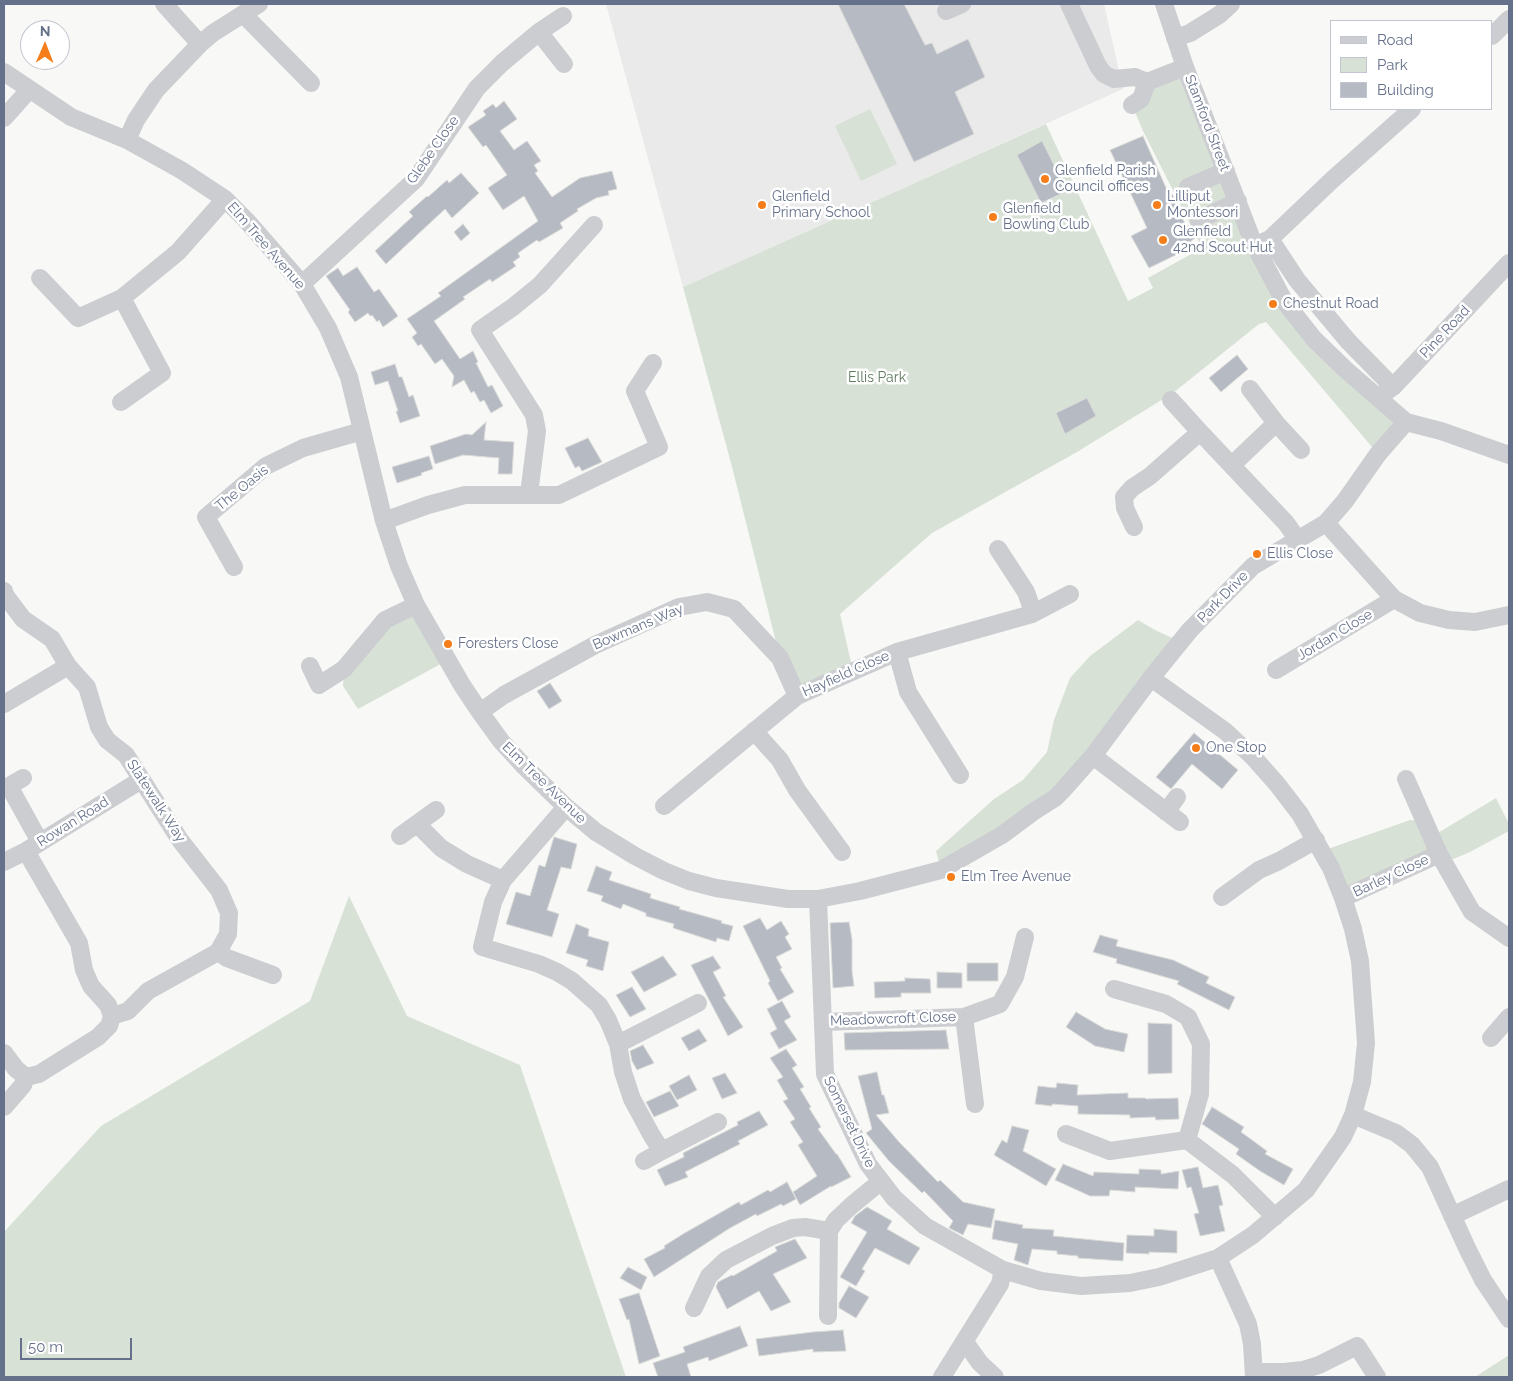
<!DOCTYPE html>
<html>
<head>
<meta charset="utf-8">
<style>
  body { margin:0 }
  #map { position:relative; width:1513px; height:1381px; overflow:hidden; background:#f8f9f6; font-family:Raleway,sans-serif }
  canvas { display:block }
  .frame { position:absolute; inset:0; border:5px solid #65718a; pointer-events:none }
  .legend { position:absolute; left:1330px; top:20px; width:162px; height:90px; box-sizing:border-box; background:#fff; border:1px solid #c1c6d0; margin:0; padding:6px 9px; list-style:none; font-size:15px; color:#65718a }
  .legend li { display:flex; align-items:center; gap:10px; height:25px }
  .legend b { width:25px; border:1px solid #c1c6d0 }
  .north { position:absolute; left:20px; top:20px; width:50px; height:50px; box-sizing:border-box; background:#fff; border:1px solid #c1c6d0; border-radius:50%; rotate:1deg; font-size:14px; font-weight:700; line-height:20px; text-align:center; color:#65718a }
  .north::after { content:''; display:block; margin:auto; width:18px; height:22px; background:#f57d1a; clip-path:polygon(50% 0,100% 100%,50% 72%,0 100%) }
  .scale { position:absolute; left:20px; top:1338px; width:112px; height:22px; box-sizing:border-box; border:2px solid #65718a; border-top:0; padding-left:6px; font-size:15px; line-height:18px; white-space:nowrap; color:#65718a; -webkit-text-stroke:4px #fff; paint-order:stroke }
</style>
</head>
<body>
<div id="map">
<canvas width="1513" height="1381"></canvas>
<div class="frame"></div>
<ul class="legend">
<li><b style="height:6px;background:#cbcdd1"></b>Road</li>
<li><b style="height:14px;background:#d8e1d6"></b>Park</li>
<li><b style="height:14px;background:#b5bac3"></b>Building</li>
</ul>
<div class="north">N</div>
<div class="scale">50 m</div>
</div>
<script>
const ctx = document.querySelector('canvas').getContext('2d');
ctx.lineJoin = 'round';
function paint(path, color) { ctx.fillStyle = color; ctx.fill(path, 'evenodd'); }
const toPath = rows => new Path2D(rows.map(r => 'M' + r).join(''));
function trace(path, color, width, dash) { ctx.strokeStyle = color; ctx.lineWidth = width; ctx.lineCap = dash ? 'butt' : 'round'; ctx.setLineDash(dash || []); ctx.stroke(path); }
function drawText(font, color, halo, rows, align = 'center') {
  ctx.font = font + ' Raleway,sans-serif'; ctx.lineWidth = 5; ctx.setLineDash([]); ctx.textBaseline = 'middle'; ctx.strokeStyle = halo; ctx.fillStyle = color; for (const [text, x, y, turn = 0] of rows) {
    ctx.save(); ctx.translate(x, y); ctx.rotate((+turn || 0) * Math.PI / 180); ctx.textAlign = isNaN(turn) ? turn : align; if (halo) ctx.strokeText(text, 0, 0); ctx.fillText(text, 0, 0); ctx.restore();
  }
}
paint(toPath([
  [606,4,1104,4,1123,89,683,287]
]), '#e9eae9');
paint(toPath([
  [1185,67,1284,301,1406,422,1378,454,1266,322,1259,324,1173,393,1077,452,932,533,840,614,853,671,797,696,780,658,731,463,683,287,1046,124,1128,301,1153,288,1148,278,1202,248,1143,131,1132,105,1147,82],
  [870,109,897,164,861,181,835,126],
  [416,605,448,660,358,709,343,686,344,669,389,619],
  [1138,620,1155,630,1181,642,1062,791,941,870,936,851,994,799,1023,780,1047,752,1054,720,1070,678,1090,656],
  [1496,798,1509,824,1509,831,1470,852,1444,863,1439,854,1343,898,1322,851,1410,820,1424,821,1431,837],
  [349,896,407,1016,520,1065,626,1377,4,1377,4,1232,101,1126,310,1001],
  [1509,1355,1509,1377,1475,1377]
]), '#d8e1d6');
const building = toPath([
  [838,4,904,4,925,45,932,43,937,54,968,39,985,77,955,92,974,134,914,162,838,4],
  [504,101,517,119,500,131,514,150,527,141,541,161,534,165,538,171,535,173,552,197,580,178,612,171,617,189,608,191,609,195,596,198,577,209,578,211,560,223,563,228,539,242,537,240,518,253,520,257,513,262,516,266,492,282,490,279,463,297,465,299,434,321,460,359,473,351,478,362,476,363,488,387,492,385,503,406,491,413,484,400,480,402,474,391,471,393,464,380,452,387,454,376,442,359,435,364,421,344,418,346,412,337,417,333,407,319,441,296,438,293,538,221,524,196,503,210,488,188,507,175,486,145,483,147,468,127,486,115,483,111,493,104,496,108,504,101],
  [1143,136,1167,190,1169,189,1178,204,1177,205,1186,226,1188,225,1195,238,1191,241,1194,246,1149,268,1131,236,1147,228,1110,150,1143,136],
  [1042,141,1067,191,1041,203,1017,155,1042,141],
  [461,173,479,193,452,218,445,209,386,264,375,251,413,216,409,212,427,196,428,197,447,180,449,183,461,173],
  [463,224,470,233,461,241,454,232,463,224],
  [357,267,374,292,379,289,398,316,383,327,379,320,377,322,372,315,370,316,368,313,355,322,348,312,350,310,326,276,338,268,343,276,357,267],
  [1237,355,1248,369,1221,392,1209,378,1237,355],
  [395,364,399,377,402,377,409,397,413,395,420,416,400,423,396,411,398,411,388,381,375,385,371,372,395,364],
  [1087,398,1096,416,1065,434,1056,413,1087,398],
  [486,422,484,440,514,442,512,474,498,474,499,458,463,455,435,464,430,446,466,434,472,435,486,422],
  [588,438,602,462,582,471,579,466,575,468,565,448,588,438],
  [429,456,433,469,421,473,422,475,397,483,392,467,429,456],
  [550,683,562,701,549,709,537,691,550,683],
  [1194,733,1238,770,1222,789,1192,764,1171,789,1156,777,1194,733],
  [554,837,577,844,571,869,561,867,547,910,559,914,552,937,506,924,516,892,530,896,539,865,545,867,554,837],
  [596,866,612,872,609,880,651,894,650,898,680,907,679,909,722,921,721,923,733,926,729,941,717,938,716,942,673,928,674,924,646,916,646,913,623,904,621,909,601,901,603,896,587,891,596,866],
  [760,918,767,930,781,921,789,934,785,937,792,949,776,957,782,968,780,969,794,992,778,1001,768,983,770,981,743,926,760,918],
  [849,922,852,939,852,971,854,986,833,988,830,923,849,922],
  [576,924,589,929,588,936,609,942,603,971,586,966,588,960,566,953,576,924],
  [1100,935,1118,940,1116,946,1173,960,1209,977,1206,983,1235,997,1229,1010,1177,984,1179,981,1116,963,1117,959,1093,952,1100,935],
  [663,956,677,975,644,992,631,972,663,956],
  [713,956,721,968,713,972,726,996,723,997,743,1027,728,1036,691,965,713,956],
  [967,963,998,963,998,981,967,981,967,963],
  [937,972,962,973,962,988,937,988,937,972],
  [905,978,930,979,931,993,901,993,901,997,875,998,874,982,905,981,905,978],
  [632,987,646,1009,630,1017,616,995,632,987],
  [782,1001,791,1017,784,1021,797,1040,779,1049,770,1033,777,1029,767,1009,782,1001],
  [1076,1012,1105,1029,1128,1034,1124,1052,1095,1046,1066,1027,1076,1012],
  [1148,1023,1172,1024,1172,1073,1148,1074,1148,1023],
  [699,1029,707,1041,689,1051,681,1038,699,1029],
  [946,1030,949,1049,845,1050,844,1033,946,1030],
  [643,1045,654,1063,637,1070,632,1061,630,1051,643,1045],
  [786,1049,797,1065,792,1068,804,1087,800,1089,811,1107,809,1108,821,1127,818,1129,836,1154,837,1154,851,1177,831,1187,831,1186,800,1205,793,1192,817,1176,798,1145,803,1142,790,1122,795,1119,783,1101,788,1099,777,1080,783,1077,770,1058,786,1049],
  [877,1072,882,1095,884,1095,889,1113,876,1115,899,1142,938,1182,940,1180,963,1202,995,1209,991,1228,968,1224,963,1235,949,1228,953,1221,924,1191,922,1193,889,1161,866,1133,872,1129,858,1076,877,1072],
  [725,1073,737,1093,722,1099,712,1078,725,1073],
  [689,1075,697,1090,677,1100,669,1086,689,1075],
  [1057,1083,1078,1085,1077,1095,1128,1093,1128,1098,1145,1098,1146,1099,1178,1098,1179,1119,1156,1120,1155,1117,1130,1118,1130,1115,1078,1114,1078,1106,1052,1104,1052,1106,1035,1104,1038,1086,1056,1088,1057,1083],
  [670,1091,679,1106,654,1117,646,1102,670,1091],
  [1212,1107,1244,1127,1241,1132,1267,1151,1265,1154,1293,1169,1284,1185,1260,1171,1236,1154,1239,1149,1202,1124,1212,1107],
  [759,1111,768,1125,738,1141,740,1144,685,1172,688,1177,665,1186,657,1170,684,1157,683,1153,738,1125,737,1122,759,1111],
  [1012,1126,1029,1130,1023,1151,1056,1169,1046,1186,994,1155,1002,1140,1007,1143,1012,1126],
  [1063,1164,1093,1176,1094,1172,1139,1174,1139,1169,1161,1170,1161,1174,1179,1171,1178,1189,1135,1187,1135,1192,1110,1190,1109,1196,1090,1196,1055,1180,1063,1164],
  [1198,1167,1203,1188,1218,1185,1223,1205,1219,1206,1225,1231,1200,1236,1194,1214,1199,1213,1191,1187,1187,1188,1182,1170,1198,1167],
  [787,1182,796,1199,783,1206,781,1204,757,1216,756,1214,730,1228,654,1277,644,1259,665,1248,664,1246,683,1234,739,1202,741,1205,768,1190,770,1192,787,1182],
  [867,1207,892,1221,887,1229,920,1248,909,1265,875,1248,862,1269,865,1271,856,1286,840,1277,867,1232,851,1223,855,1216,867,1207],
  [995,1220,1023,1225,1022,1228,1054,1230,1053,1236,1124,1243,1123,1261,1078,1258,1078,1256,1057,1254,1057,1251,1032,1249,1028,1265,1014,1260,1018,1244,992,1239,995,1220],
  [1154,1229,1177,1231,1177,1253,1149,1252,1149,1254,1126,1253,1127,1235,1154,1236,1154,1229],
  [795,1239,807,1258,773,1274,791,1302,771,1311,759,1291,727,1309,716,1287,718,1282,732,1275,733,1276,777,1251,775,1247,795,1239],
  [628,1267,647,1277,641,1290,620,1278,628,1267],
  [849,1286,869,1297,856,1318,839,1308,839,1303,849,1286],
  [639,1293,660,1356,639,1364,629,1319,627,1320,619,1299,639,1293],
  [740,1326,748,1346,709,1361,708,1357,687,1364,691,1377,658,1377,653,1363,685,1352,683,1347,740,1326],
  [843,1330,846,1351,813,1352,813,1349,759,1356,756,1339,813,1332,843,1330]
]);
paint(building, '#b5bac3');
trace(building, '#dadad8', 1);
trace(toPath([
  [164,4,200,44],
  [1069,4,1098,66,1104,74,1114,79,1135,77,1147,82,1185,67],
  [1164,4,1185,67,1253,242,1284,301,1314,339,1345,369,1406,422,1441,431,1509,455],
  [946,11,962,4],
  [243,14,311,83],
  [539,32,564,64],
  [1492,36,1509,19],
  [1175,38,1190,33,1219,15,1231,4],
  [4,72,71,117,127,140,181,170,225,199,246,220,302,284,328,328,349,377,384,521,399,566,416,605,462,685,480,712,501,741,523,765,566,807,596,832,635,856,664,871,689,881,716,888,788,899,818,899,860,891,941,870,1002,835,1033,812,1055,798,1062,791,1093,756,1151,678,1190,630,1253,566,1326,523,1345,501,1378,454,1406,422],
  [1132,105,1141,99,1147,82],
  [4,118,29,90],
  [127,140,136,120,156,90,200,44,213,33,259,4],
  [1188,187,1226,171],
  [1199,220,1238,201],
  [1270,239,1297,280,1348,341,1393,387],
  [1255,246,1270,239,1332,180,1412,109],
  [40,278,78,318,122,298,178,252,225,199],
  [302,284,416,179,477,88,502,63,539,32,563,16],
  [1250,389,1276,423,1301,450],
  [1383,394,1393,387,1509,263],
  [1171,400,1200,432,1286,523,1298,540],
  [121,402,162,373,122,298],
  [1232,465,1276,423],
  [529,494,537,431,534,415,480,330,513,307,540,285,594,225],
  [384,521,428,505,465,495,559,495,659,447,635,391,653,363],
  [1326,523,1394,599,1420,613,1449,620,1475,622,1509,615],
  [1134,527,1125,508,1124,497,1132,488,1150,476,1200,432],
  [998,549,1026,592,1032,609,1032,614],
  [234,567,206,517,266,466,303,448,362,431],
  [4,591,5,595,23,619,52,639,68,666,87,687,99,727,107,740,126,755,180,840,219,890,229,913,228,934,218,952,148,991,128,1011,112,1016],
  [897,652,908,692,960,775],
  [310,666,319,685,344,669,385,620,416,605],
  [1276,670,1394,599],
  [4,704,68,666],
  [480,712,504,695,595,645,679,607,707,602,734,609,780,658,797,696],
  [754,731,780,760,797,790,842,852],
  [1093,756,1180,822],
  [23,778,9,786,40,842],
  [1406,779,1439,854,1472,912,1509,938],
  [664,806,797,696,897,652,1032,614,1070,594],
  [566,807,503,880,493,902,482,947,539,964,557,972,572,981,599,1005,608,1020,618,1044,623,1072,632,1099,652,1136,662,1151,718,1122],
  [1166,812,1177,797],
  [417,824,441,848,467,864,503,880],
  [400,836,436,810],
  [26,851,79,943,84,970,91,986,108,1005,112,1016,109,1026,98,1037,39,1074,26,1077],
  [4,862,26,851,141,780],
  [1222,897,1259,870,1279,861,1316,840],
  [1343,898,1439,854],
  [818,899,825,1074,868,1164,894,1198,925,1226,1003,1270,1041,1281,1081,1286,1130,1283,1159,1277,1218,1258,1253,1235,1306,1190,1343,1137,1353,1115,1362,1082,1366,1043,1360,961,1353,929,1343,898,1331,868,1300,814,1277,784,1253,757,1225,731,1151,678],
  [218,952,227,958,273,975],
  [1114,989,1166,1004,1188,1017,1201,1044,1200,1094,1187,1140],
  [964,1017,975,1104],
  [823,1022,964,1017,1000,1004,1015,977,1025,937],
  [1491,1038,1509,1017],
  [618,1044,698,1003],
  [4,1053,16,1069,26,1077],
  [4,1107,23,1085,26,1077],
  [1353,1115,1396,1133,1412,1145,1430,1167,1467,1248,1483,1280,1509,1319],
  [1066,1134,1110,1151,1187,1140,1233,1175,1275,1217],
  [644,1161,662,1151],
  [1452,1216,1509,1189],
  [1218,1258,1248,1324,1252,1344,1254,1377],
  [694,1308,709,1276,726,1260,772,1236,793,1228,805,1227,829,1231],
  [828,1316,829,1231,836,1220,852,1205,880,1182],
  [965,1342,980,1363,995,1377],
  [1254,1372,1284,1372,1303,1370,1319,1365,1357,1346,1377,1377],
  [942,1377,1000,1284,1003,1270]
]), '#cbcdd1', 18);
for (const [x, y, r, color] of [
  [1045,179,5,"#f57d1a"],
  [762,205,5,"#f57d1a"],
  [1157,205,5,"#f57d1a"],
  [993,217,5,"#f57d1a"],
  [1163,240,5,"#f57d1a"],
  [1273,304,5,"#f57d1a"],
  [1257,554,5,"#f57d1a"],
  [448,644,5,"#f57d1a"],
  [1196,748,5,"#f57d1a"],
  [951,877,5,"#f57d1a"]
]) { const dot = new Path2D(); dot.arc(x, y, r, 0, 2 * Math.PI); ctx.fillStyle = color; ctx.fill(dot); trace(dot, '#fff', 2); }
drawText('14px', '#65718a', '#fff', [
  ["Stamford Street",1207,123,69],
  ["Glebe Close",433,150,-55],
  ["Elm Tree Avenue",266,246,49],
  ["Pine Road",1445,332,-47],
  ["The Oasis",242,488,-39],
  ["Park Drive",1223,597,-46],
  ["Bowmans Way",638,627,-23],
  ["Jordan Close",1335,635,-31],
  ["Hayfield Close",846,674,-24],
  ["Elm Tree Avenue",544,783,44],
  ["Slatewalk Way",156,801,57],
  ["Rowan Road",73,822,-32],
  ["Barley Close",1391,876,-25],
  ["Meadowcroft Close",893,1019,-2],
  ["Somerset Drive",849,1122,64]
]);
drawText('14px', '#65718a', '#fff', [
  ["Glenfield Parish",1055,171],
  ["Council offices",1055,187],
  ["Glenfield",772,197],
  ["Primary School",772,213],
  ["Lilliput",1167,197],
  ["Montessori",1167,213],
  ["Glenfield",1003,209],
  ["Bowling Club",1003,225],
  ["Glenfield",1173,232],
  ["42nd Scout Hut",1173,248],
  ["Chestnut Road",1283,304],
  ["Ellis Close",1267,554],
  ["Foresters Close",458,644],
  ["One Stop",1206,748],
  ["Elm Tree Avenue",961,877]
], 'left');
drawText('14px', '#607a61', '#fff', [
  ["Ellis Park",877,378]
]);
</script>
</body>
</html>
